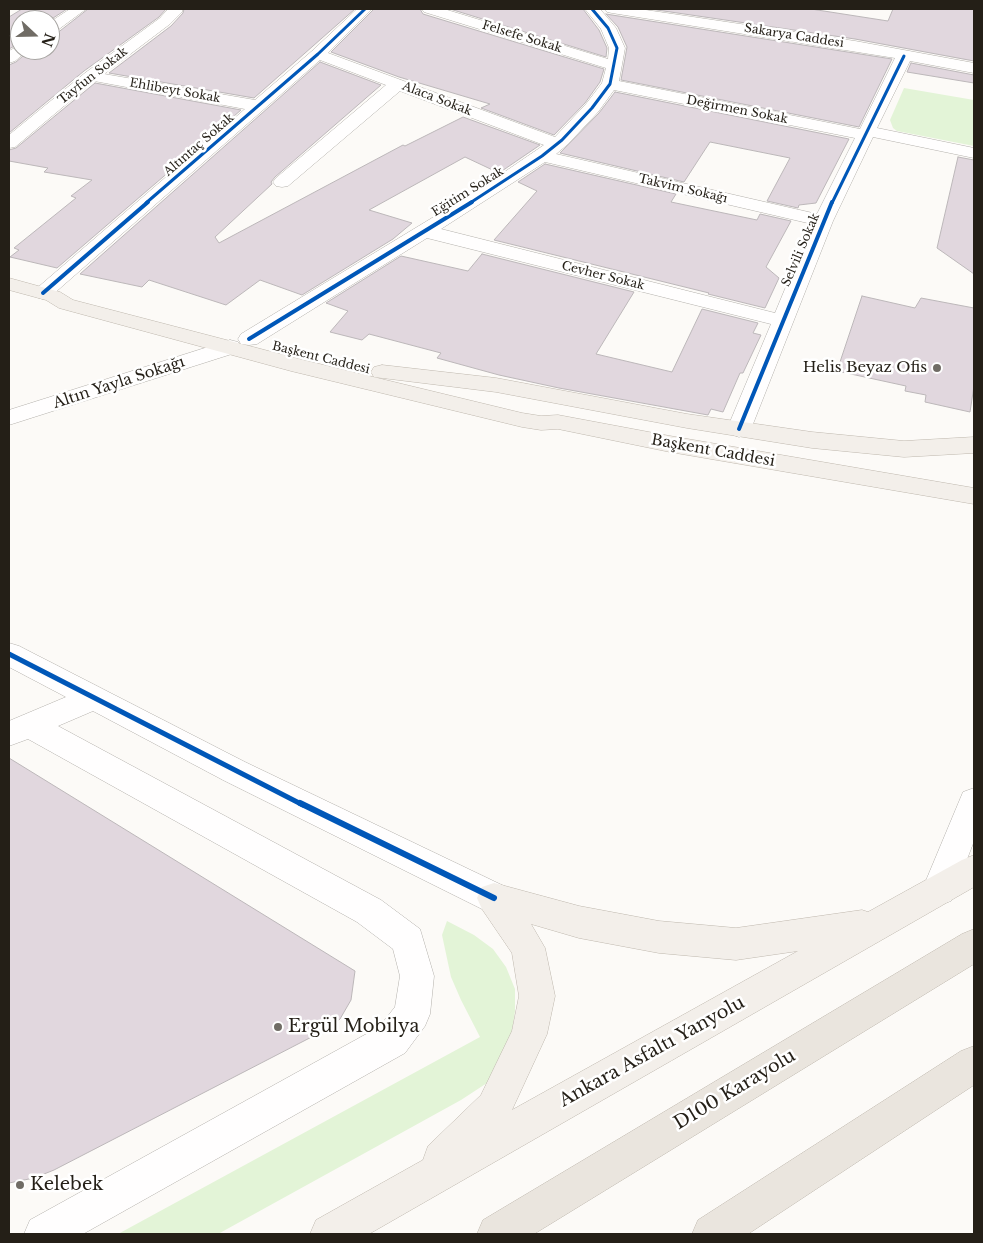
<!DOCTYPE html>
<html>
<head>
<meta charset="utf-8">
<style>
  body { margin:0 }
  #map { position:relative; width:983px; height:1243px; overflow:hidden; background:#fcfaf7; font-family:"Libre Baskerville",serif }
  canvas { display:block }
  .frame { position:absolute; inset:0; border:10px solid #241f17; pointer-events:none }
  .north { position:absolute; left:10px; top:10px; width:50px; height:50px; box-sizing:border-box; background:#fff; border:1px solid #a7a5a2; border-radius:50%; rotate:111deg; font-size:14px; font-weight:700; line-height:20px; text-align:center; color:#241f17 }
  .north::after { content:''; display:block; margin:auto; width:18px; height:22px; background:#706c65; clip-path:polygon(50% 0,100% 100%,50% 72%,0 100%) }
</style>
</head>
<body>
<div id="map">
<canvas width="983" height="1243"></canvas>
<div class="frame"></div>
<div class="north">N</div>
</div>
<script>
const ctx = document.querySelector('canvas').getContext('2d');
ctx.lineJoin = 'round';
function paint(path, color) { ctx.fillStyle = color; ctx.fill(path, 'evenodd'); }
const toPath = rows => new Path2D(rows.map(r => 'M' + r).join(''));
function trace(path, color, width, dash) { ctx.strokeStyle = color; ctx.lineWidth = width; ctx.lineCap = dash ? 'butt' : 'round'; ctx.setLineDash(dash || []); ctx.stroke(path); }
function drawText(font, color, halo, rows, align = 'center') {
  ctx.font = font + ' "Libre Baskerville",serif'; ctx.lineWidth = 5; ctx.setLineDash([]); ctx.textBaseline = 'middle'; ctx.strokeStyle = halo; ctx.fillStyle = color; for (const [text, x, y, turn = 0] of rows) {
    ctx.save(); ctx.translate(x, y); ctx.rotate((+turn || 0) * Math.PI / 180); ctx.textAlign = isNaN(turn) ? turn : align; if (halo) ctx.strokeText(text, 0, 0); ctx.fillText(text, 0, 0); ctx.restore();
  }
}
paint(toPath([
  [904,88,974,100,974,146,897,131,893,128,890,120],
  [447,921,474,935,493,949,506,967,515,989,515,1011,511,1039,504,1063,487,1083,461,1100,218,1234,118,1234,480,1037,461,1000,451,977,442,935]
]), '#e3f4d7');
const building = toPath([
  [22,9,67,9,50,20,20,20,20,43,9,49,9,17,22,9],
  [88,9,166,9,159,17,84,71,9,133,9,65,16,62,30,50,50,50,50,36,56,34,88,9],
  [184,9,355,9,254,98,109,73,171,26,183,13,184,9],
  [374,9,420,9,423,14,604,69,600,82,585,103,554,135,481,108,490,104,399,77,331,52,374,9],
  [450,9,583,9,599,30,607,48,606,57,450,9],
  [650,9,811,9,888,21,893,9,974,9,974,61,855,39,650,9],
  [606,14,612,15,892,59,859,127,621,80,627,47,618,27,606,14],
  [320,62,381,85,275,177,271,182,272,184,215,237,219,243,403,145,405,146,463,117,540,145,499,173,465,157,369,210,412,223,393,239,302,295,260,280,226,305,149,280,142,287,80,274,320,62],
  [911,63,974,75,974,83,907,72,911,63],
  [95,83,241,110,57,268,10,257,19,250,14,248,76,198,71,196,92,180,44,172,48,168,9,161,9,150,16,148,95,83],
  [615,92,849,139,816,203,799,205,798,208,767,201,790,158,710,142,684,182,560,153,599,113,615,92],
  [958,157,974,160,974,274,937,248,958,157],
  [545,164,676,194,671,202,757,220,760,214,791,221,766,267,779,278,765,308,708,294,709,293,494,240,537,191,518,182,545,164],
  [482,254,634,292,596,354,672,372,702,309,758,323,753,333,761,335,743,373,740,373,723,412,711,409,708,415,559,388,499,375,437,358,441,353,369,334,362,340,330,332,348,311,326,303,401,256,468,271,482,254],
  [862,296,915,308,921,298,974,308,974,386,970,412,925,402,926,395,905,391,906,386,837,371,862,296],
  [9,758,355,971,351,1000,340,1019,329,1028,54,1170,34,1178,9,1183,9,758]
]);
paint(building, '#e1d7de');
trace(building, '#bcb7b9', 1);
const minor = toPath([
  [70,9,86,9,55,32,50,34,50,22,70,9],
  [168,9,182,9,182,12,170,24,104,74,255,100,312,51,357,9,372,9,328,53,555,137,586,104,602,83,606,68,424,12,422,9,444,9,608,59,609,48,601,29,585,9,600,9,616,28,625,48,619,81,860,129,895,58,612,13,607,12,605,9,639,9,855,41,974,63,974,73,910,61,877,128,974,148,974,158,873,137,833,221,751,429,747,434,739,437,731,434,727,429,771,324,427,238,257,344,249,345,241,344,238,339,241,334,478,190,544,145,400,91,288,186,282,187,276,186,273,182,276,178,386,85,320,60,50,297,43,299,36,297,33,293,36,289,245,109,94,81,15,147,9,148,9,135,85,73,160,18,168,9],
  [614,90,855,138,817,214,556,154,568,144,598,112,614,90],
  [545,162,812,224,775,313,441,229,545,162],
  [20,45,20,50,28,50,15,61,9,63,9,51,20,45],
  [230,340,238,342,241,347,238,352,9,425,9,410,230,340],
  [9,643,19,646,245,762,506,887,511,898,506,909,494,913,482,909,223,780,93,711,58,726,381,900,420,929,434,976,430,1014,425,1026,405,1053,83,1234,24,1234,30,1220,379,1027,395,1007,400,976,393,949,357,922,28,739,9,746,9,721,66,697,9,667,9,643],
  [974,788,974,841,951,901,939,905,927,901,922,890,963,792,974,788]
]);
const major = toPath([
  [9,278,60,292,73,300,303,360,522,413,541,416,558,415,670,436,974,488,974,504,670,452,558,429,541,430,522,427,291,371,59,308,46,300,9,290,9,278],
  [382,365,496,378,687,414,812,432,904,441,974,437,974,453,904,457,812,448,687,428,496,392,374,377,371,372,374,367,382,365],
  [974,855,974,887,369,1234,310,1234,316,1220,423,1160,428,1146,481,1095,512,1031,519,996,512,953,482,909,477,898,482,887,494,883,579,906,659,921,736,928,862,910,868,912,962,860,974,855],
  [531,924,579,938,659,953,736,960,798,951,512,1110,547,1034,555,996,545,948,531,924]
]);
const highway = toPath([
  [974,929,974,964,534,1234,477,1234,483,1220,962,934,974,929],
  [974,1046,974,1085,748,1234,692,1234,698,1220,961,1051,974,1046]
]);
trace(minor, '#b3b0ab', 1);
trace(major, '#beb7ad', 1);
trace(highway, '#beb7ad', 1);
paint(minor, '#fffefe');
paint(major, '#f3efea');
paint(highway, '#eae5de');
trace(toPath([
  [146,203,318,54,365,9],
  [470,203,542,156,562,140,592,108,610,84,617,48,608,28,592,9],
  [832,203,904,56]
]), '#0057b8', 3);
trace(toPath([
  [43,293,148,202],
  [249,339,472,202],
  [739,429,832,202]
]), '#0057b8', 4);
trace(toPath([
  [9,654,303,805]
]), '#0057b8', 5);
trace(toPath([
  [300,803,494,898]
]), '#0057b8', 6);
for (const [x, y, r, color] of [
  [937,368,5,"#706c65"],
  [278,1027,5,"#706c65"],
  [20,1185,5,"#706c65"]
]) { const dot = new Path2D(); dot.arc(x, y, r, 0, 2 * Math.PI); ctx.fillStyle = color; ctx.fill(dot); trace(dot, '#fff', 2); }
drawText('12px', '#241f17', '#fff', [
  ["Sakarya Caddesi",794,36,9],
  ["Felsefe Sokak",522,37,17],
  ["Tayfun Sokak",93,76,-38],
  ["Ehlibeyt Sokak",175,91,10],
  ["Alaca Sokak",437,99,21],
  ["Değirmen Sokak",737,110,11],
  ["Altıntaç Sokak",199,145,-41],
  ["Takvim Sokağı",683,189,13],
  ["Eğitim Sokak",468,192,-32],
  ["Selvili Sokak",801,250,-67],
  ["Cevher Sokak",603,276,14],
  ["Başkent Caddesi",321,358,14]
]);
drawText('15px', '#241f17', '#fff', [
  ["Helis Beyaz Ofis",927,368]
], 'right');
drawText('15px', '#241f17', '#fff', [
  ["Altın Yayla Sokağı",119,383,-18],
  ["Başkent Caddesi",713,451,10]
]);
drawText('18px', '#241f17', '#fff', [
  ["Ergül Mobilya",288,1027],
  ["Kelebek",30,1185]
], 'left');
drawText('18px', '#241f17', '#fff', [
  ["Ankara Asfaltı Yanyolu",652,1052,-29],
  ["D100 Karayolu",735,1090,-31]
]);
</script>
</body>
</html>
